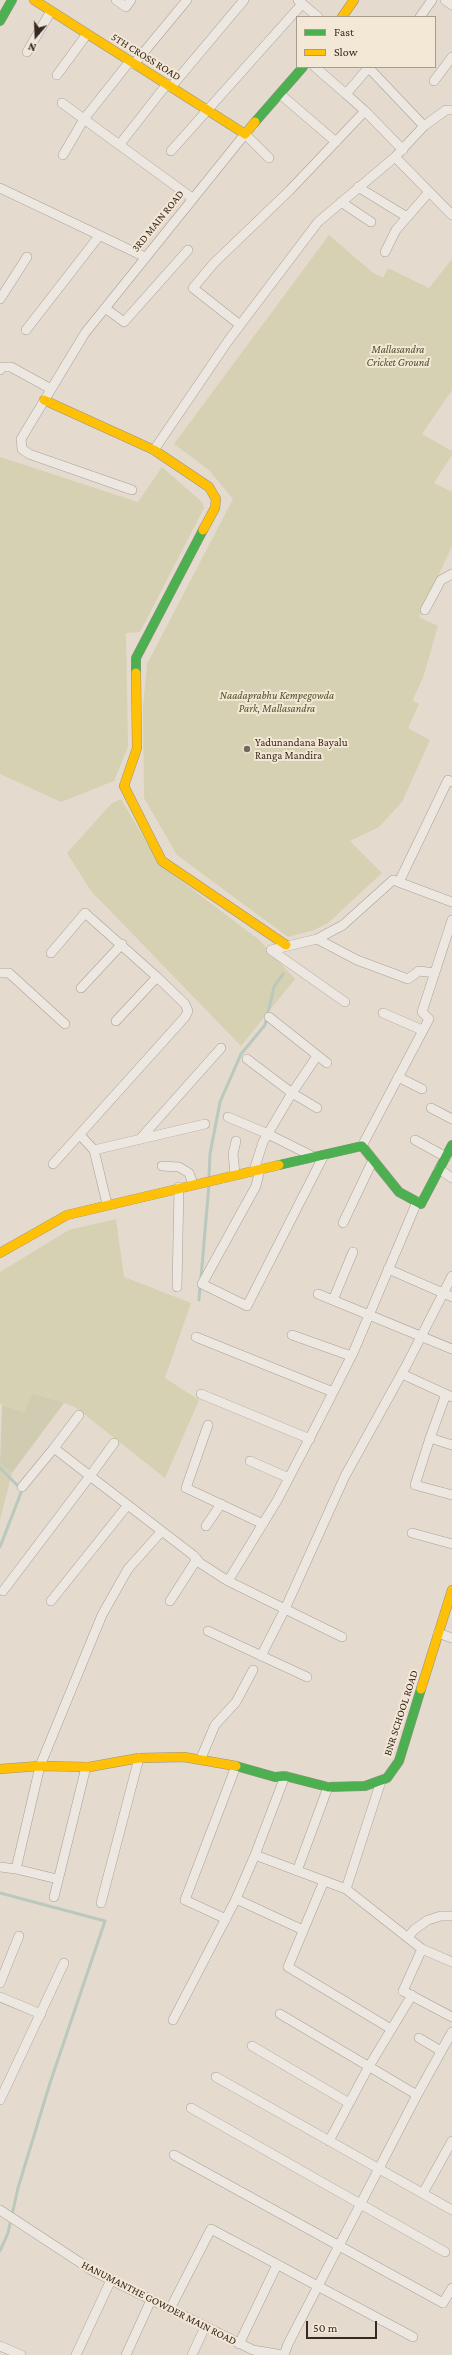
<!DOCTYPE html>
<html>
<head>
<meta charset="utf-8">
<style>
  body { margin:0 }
  #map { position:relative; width:452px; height:2355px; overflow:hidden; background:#e4dbce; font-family:"Crimson Pro",serif }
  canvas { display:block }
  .legend { position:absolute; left:296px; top:16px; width:140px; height:52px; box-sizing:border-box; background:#f3e7d6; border:1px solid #a89b8d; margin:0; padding:5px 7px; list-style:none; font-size:12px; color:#372820 }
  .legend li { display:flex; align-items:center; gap:8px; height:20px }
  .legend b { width:20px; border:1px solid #a89b8d }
  .north { position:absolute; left:16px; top:16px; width:40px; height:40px; -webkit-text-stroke:3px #f3e7d6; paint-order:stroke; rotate:199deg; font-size:11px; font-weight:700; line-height:16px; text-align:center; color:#372820 }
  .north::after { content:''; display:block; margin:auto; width:14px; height:18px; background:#372820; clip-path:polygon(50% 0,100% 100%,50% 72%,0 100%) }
  .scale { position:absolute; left:306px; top:2321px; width:71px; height:18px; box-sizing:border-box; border:2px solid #372820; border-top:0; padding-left:5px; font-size:12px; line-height:14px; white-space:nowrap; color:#372820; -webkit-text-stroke:3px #f3e7d6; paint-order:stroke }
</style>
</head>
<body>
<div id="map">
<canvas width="452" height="2355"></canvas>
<ul class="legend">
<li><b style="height:5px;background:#4caf50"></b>Fast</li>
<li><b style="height:5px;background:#ffc107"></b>Slow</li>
</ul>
<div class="north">N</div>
<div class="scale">50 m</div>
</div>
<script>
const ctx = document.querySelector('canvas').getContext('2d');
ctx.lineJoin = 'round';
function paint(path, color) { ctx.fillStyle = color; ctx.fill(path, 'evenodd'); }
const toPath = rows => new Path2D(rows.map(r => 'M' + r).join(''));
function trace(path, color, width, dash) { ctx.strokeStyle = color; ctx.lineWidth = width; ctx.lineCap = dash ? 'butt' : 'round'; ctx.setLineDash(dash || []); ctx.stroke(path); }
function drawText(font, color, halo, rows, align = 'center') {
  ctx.font = font + ' "Crimson Pro",serif'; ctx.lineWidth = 4; ctx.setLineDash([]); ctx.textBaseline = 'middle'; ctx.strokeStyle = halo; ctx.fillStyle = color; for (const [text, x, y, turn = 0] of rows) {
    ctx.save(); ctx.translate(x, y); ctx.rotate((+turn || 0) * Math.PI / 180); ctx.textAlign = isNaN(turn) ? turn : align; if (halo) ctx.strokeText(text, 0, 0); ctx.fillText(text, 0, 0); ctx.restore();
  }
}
paint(toPath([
  [329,235,372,272,383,278,388,268,429,288,452,259,452,390,422,434,452,451,452,455,434,483,452,492,452,546,419,617,438,626,423,678,414,697,413,701,419,704,408,728,430,740,402,802,379,827,350,841,382,873,328,923,314,930,288,937,177,855,144,798,143,707,147,664,233,499,209,470,174,444],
  [0,457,138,502,162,467,202,502,204,508,140,632,126,633,128,747,114,781,61,802,0,774],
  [121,799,160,865,258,939,295,979,241,1046,91,891,67,853,111,804],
  [116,1219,124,1277,191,1303,165,1378,199,1400,165,1478,75,1407,34,1393,24,1412,0,1404,0,1272,69,1230],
  [0,1464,12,1473,0,1520]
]), '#d5d1b2');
paint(toPath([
  [33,1393,64,1403,12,1473,0,1464,2,1405,24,1412]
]), '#cfccb1');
trace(toPath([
  [209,1177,210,1154,220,1102,241,1054,265,1025,274,987,283,974],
  [201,1278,209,1184],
  [199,1300,200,1286],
  [0,1468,22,1490,0,1547],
  [0,1893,105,1921,50,2083,18,2188,8,2233,0,2251]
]), '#bac8bd', 3);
const street = toPath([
  [116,0,126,7,131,0],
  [298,0,318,17],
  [445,0,452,5],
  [420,17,432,0],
  [27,52,51,11],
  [134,64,187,0],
  [315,67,346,94],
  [368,67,424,126],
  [57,75,87,34],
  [434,81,452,57],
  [171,87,244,0],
  [280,94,336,142],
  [62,103,192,198],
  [365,111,403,150],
  [120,144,167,84],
  [171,151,302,4],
  [63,155,84,119,130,61],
  [395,157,452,215],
  [358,187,407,217],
  [0,188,145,257],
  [341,202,371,222],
  [385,252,396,230,429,192],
  [0,299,27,257],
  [105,308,124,322,188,250],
  [240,325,193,288,214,263,289,191,365,111,346,94,369,67],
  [26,330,99,236],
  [0,370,2,367,11,367,51,389],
  [154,450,228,341,318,222,395,157,424,126,446,110,452,110],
  [132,490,29,454,22,449,21,439,85,333,245,134,269,158],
  [425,610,441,580,452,574],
  [399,882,448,780,452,782],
  [317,939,343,925,393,880,452,902],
  [271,950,317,939,357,960,408,979,419,971,435,973],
  [271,950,345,1002],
  [51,953,85,913,157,977,185,1004,188,1011,185,1017,53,1164],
  [0,973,9,973,65,1024],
  [81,988,122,944],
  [383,1013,422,1030],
  [269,1017,327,1063],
  [116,1021,157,977],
  [247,1059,292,1093,317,1108],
  [398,1077,422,1089],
  [431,1108,452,1119],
  [228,1117,268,1134,314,1157],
  [80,1135,94,1150,107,1204],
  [140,1139,221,1048],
  [415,1140,446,1157],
  [362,1146,429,1019,422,1012,452,920],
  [94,1150,205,1124],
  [162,1166,179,1167,189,1173,193,1184],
  [260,1169,256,1186,202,1284,247,1306,324,1155],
  [439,1169,452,1178],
  [254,1170,263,1142,292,1093,317,1056],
  [235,1174,233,1154,236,1141],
  [343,1223,373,1160],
  [388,1269,452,1297],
  [177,1287,179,1187],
  [318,1294,452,1349],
  [333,1300,353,1252],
  [292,1335,351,1356],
  [196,1337,333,1392],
  [402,1374,452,1397],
  [201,1394,310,1439],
  [79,1415,54,1448,90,1476,114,1443],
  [208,1425,186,1488,263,1524],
  [430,1438,446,1394],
  [452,1445,430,1438,415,1485,452,1495],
  [250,1461,289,1478],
  [22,1487,54,1448],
  [206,1526,221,1504],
  [412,1533,452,1544],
  [228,1581,278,1499,318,1422,353,1353,417,1202],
  [3,1591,90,1476,193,1555,200,1563,228,1581,342,1637],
  [51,1601,127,1506],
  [170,1601,197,1559],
  [208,1631,307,1677],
  [438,1633,452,1638],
  [261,1656,285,1609,345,1476,406,1366,452,1276],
  [201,1758,215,1725,236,1702,253,1670],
  [285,1776,255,1855,236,1899,303,1930],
  [381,1781,346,1889,422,1949,452,1962],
  [255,1855,346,1889],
  [0,1867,16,1869],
  [297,1871,328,1787],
  [57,1879,16,1869,40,1766,102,1615,128,1569,161,1532],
  [324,1881,288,1967,391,2029],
  [54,1897,86,1767],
  [101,1903,139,1758],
  [226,1919,185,1900,236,1766],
  [408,1937,415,1929,428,1920,441,1916,452,1916],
  [422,1949,403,1991,452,2017],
  [0,1983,19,1936],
  [0,1997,41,2014],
  [280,2014,417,2095],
  [173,2020,236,1899],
  [419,2038,441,2051],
  [252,2046,349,2103],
  [216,2077,452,2210],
  [0,2100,64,1963],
  [191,2108,445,2252],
  [329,2141,368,2068,412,1995],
  [174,2155,443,2303,452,2288],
  [423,2193,452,2141],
  [0,2210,93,2271,253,2350,283,2355],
  [170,2309,211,2229,413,2337],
  [239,2344,277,2265],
  [0,2346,21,2355],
  [76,2355,111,2280],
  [126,2355,151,2300],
  [192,2355,205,2327],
  [284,2355,288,2344,417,2095,452,2032]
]);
const fast = toPath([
  [0,21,12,0],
  [255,122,303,67],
  [136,673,136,658,203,530],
  [279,1165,362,1146,399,1192,421,1204,452,1145],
  [236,1766,275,1777,285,1776,328,1787,365,1786,387,1778,399,1761,421,1689]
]);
const slow = toPath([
  [34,0,245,134,255,122],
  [342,17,354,0],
  [44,400,154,450,209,487,216,499,215,508,203,530],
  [136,673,137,748,124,786,162,861,286,945],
  [0,1253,67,1215,279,1165],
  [421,1689,452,1590],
  [0,1769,40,1766,89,1767,139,1758,184,1757,236,1766]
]);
trace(street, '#a9a097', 10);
trace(fast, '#999087', 10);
trace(slow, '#999087', 10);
trace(street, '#ece7e0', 9);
trace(fast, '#4caf50', 9);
trace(slow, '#ffc107', 9);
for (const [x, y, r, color] of [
  [247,749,4,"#74675d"]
]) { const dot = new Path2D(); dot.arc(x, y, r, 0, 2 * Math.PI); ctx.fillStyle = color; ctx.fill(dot); trace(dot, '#f3e7d6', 1.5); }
drawText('11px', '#372820', '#f3e7d6', [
  ["5TH CROSS ROAD",146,57,32],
  ["3RD MAIN ROAD",158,221,-51],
  ["BNR SCHOOL ROAD",401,1713,-72],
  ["HANUMANTHE GOWDER MAIN ROAD",159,2303,27]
]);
drawText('italic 11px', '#4c5228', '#f3e7d6', [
  ["Mallasandra",398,350],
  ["Cricket Ground",398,363],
  ["Naadaprabhu Kempegowda",277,696],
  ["Park, Mallasandra",277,709]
]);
drawText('11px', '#372820', '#f3e7d6', [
  ["Yadunandana Bayalu",255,743],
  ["Ranga Mandira",255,756]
], 'left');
</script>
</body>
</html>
